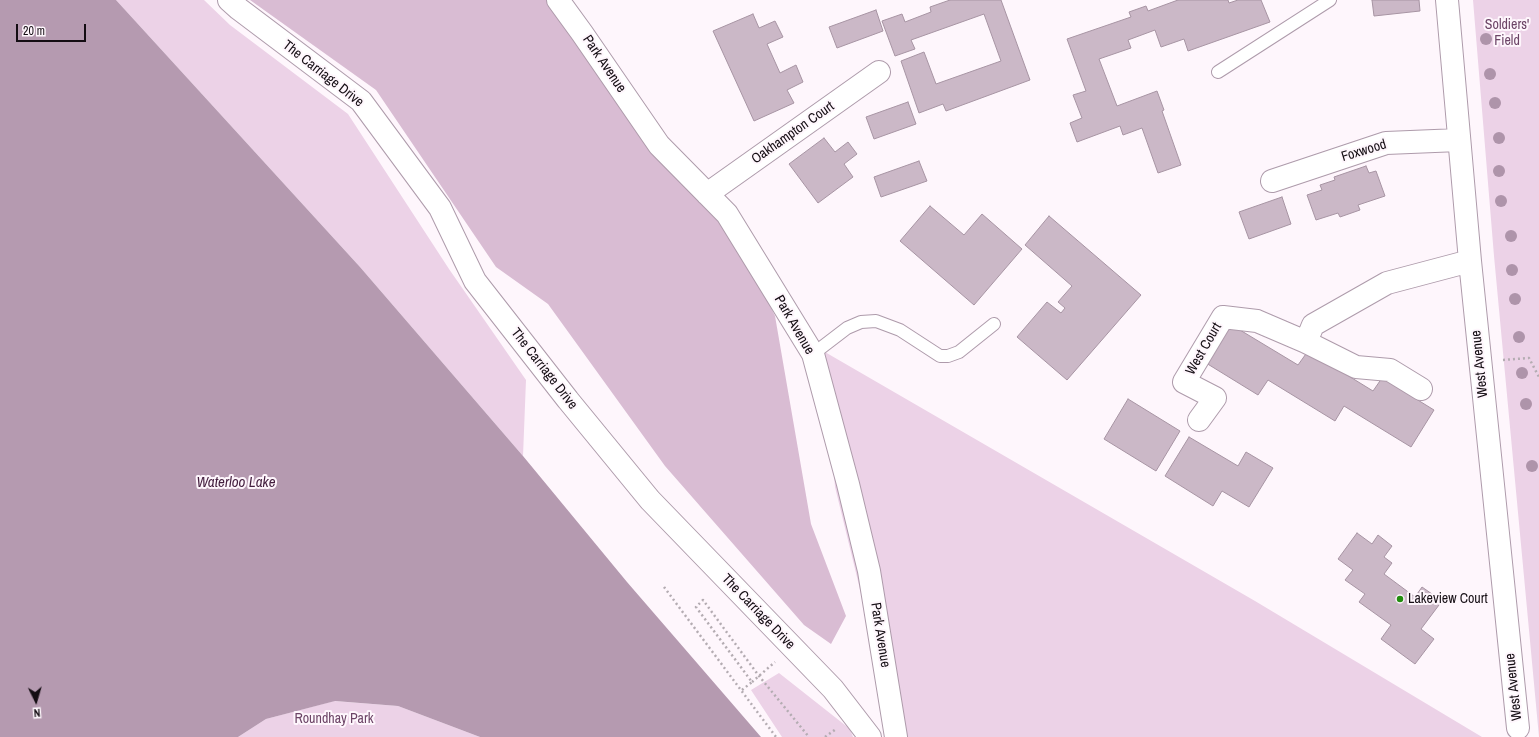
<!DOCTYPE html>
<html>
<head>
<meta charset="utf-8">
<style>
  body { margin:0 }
  #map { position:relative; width:1539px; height:737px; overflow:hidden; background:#fef6fc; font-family:"Archivo Narrow",sans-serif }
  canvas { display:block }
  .north { position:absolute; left:16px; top:681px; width:40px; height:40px; -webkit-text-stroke:3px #fef6fc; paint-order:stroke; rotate:175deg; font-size:11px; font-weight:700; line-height:16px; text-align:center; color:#140d13 }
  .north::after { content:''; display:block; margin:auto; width:14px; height:18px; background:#140d13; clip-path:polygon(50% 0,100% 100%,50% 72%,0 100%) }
  .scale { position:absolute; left:16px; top:24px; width:70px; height:18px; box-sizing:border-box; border:2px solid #140d13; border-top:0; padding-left:5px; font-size:12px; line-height:14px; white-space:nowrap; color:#140d13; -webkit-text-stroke:3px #fef6fc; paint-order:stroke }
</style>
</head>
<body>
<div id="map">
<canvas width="1539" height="737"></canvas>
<div class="north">N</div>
<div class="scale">20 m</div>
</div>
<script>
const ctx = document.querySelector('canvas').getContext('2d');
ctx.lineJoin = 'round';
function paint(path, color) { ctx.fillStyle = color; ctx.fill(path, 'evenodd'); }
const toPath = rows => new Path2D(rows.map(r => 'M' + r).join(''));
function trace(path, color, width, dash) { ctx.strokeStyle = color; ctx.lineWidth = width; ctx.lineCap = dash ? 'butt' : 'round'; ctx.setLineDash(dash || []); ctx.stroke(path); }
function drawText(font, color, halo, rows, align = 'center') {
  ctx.font = font + ' "Archivo Narrow",sans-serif'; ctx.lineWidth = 4; ctx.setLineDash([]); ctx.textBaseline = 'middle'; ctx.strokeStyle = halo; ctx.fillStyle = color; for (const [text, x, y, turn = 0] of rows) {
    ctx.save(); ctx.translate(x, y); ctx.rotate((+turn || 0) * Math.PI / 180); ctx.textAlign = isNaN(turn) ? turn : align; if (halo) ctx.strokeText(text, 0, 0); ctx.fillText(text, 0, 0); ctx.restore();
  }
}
paint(toPath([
  [116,0,204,0,230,25,348,114,449,269,526,380,523,456,360,267],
  [1473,0,1539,0,1539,737,1494,256],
  [818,348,1255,601,1482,737,896,737,835,487,829,409],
  [779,673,850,729,853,737,782,737,751,690],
  [334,701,398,706,480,737,238,737,266,719]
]), '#ecd2e7');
paint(toPath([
  [250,0,558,0,727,214,775,316,811,524,846,616,831,644,804,625,665,466,548,304,496,267,376,90]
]), '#d9bcd3');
paint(toPath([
  [0,0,116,0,360,267,523,456,627,582,761,737,480,737,398,706,335,701,266,719,238,737,0,737]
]), '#b59ab0');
const building = toPath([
  [950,0,1001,0,1030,80,946,111,943,104,919,113,901,61,924,52,936,84,1001,61,984,14,911,40,915,49,895,56,882,21,902,14,905,22,931,12,930,7,950,0],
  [1178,0,1228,0,1229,3,1238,0,1261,0,1270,22,1188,51,1184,39,1161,47,1155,30,1128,40,1131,48,1099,59,1117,106,1157,91,1164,110,1162,111,1181,165,1158,173,1142,128,1123,135,1120,126,1077,142,1070,123,1082,118,1073,95,1086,91,1067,39,1131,17,1129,12,1146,6,1148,11,1178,0],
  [1372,0,1419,0,1420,11,1374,16,1372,0],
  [876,10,883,31,837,48,829,27,876,10],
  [753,14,759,28,775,21,783,37,767,44,780,73,796,65,803,82,787,90,794,103,754,121,713,31,753,14],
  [908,102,916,124,874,139,866,117,908,102],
  [824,138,835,152,848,142,857,154,844,164,853,177,818,203,789,164,824,138],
  [919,161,927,181,881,197,874,177,919,161],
  [1366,166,1369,173,1376,171,1385,196,1358,205,1360,210,1340,217,1338,213,1316,220,1307,195,1322,190,1320,185,1335,180,1334,177,1366,166],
  [1282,197,1291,224,1249,239,1239,212,1282,197],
  [930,206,964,235,982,214,1022,249,974,305,900,241,930,206],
  [1049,216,1141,295,1067,380,1017,337,1047,302,1061,313,1065,308,1058,302,1072,286,1025,245,1049,216],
  [1230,324,1298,365,1308,351,1373,391,1382,378,1434,410,1411,447,1344,406,1335,421,1268,380,1258,395,1206,363,1230,324],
  [1128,399,1180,431,1156,471,1104,439,1128,399],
  [1189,437,1238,466,1246,452,1273,468,1249,507,1222,491,1213,506,1165,476,1189,437],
  [1357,533,1372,544,1378,535,1392,546,1384,557,1392,563,1384,574,1415,597,1422,587,1442,601,1421,629,1434,639,1415,664,1381,639,1391,625,1359,602,1365,594,1345,580,1353,570,1338,559,1357,533]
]);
paint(building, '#cbb8c7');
trace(building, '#a794a3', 1);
const lane = toPath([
  [1218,72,1330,0],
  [813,354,847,328,861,322,876,321,900,330,940,356,948,356,959,352,994,324]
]);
const street = toPath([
  [229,0,239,9,361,101,440,208,475,281,568,400,650,500,833,689,870,737],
  [558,0,582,33,659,145,727,214,813,354,848,484,869,571,896,737],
  [1447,0,1470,261,1518,728],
  [1272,181,1386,143,1459,140],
  [707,194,879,72],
  [1306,342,1313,325,1387,283,1470,261],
  [1199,420,1215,398,1184,382,1223,317,1257,321,1306,342,1356,367,1390,370,1421,389]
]);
trace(lane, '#ae9bab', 14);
trace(street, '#ae9bab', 24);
trace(toPath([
  [1503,360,1529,358,1539,377],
  [664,587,776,737],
  [752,682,775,662],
  [742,690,752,682,696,607,703,600,759,676,809,737],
  [825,737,836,729]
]), '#b4acb2', 2.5, [2, 3]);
trace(lane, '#fff', 12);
trace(street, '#fff', 22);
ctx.fillStyle = '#ae94aa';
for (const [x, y] of [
  [1486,39],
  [1490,74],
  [1495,103],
  [1499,138],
  [1499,171],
  [1501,201],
  [1511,236],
  [1512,270],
  [1515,299],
  [1519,337],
  [1522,373],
  [1526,404],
  [1532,466]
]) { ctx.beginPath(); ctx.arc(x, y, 6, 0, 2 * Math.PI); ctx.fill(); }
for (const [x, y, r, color] of [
  [1400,599,4,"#228d0f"]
]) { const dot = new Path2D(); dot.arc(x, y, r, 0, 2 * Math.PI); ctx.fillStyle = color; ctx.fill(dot); trace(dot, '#fef6fc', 1.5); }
drawText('14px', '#6c4466', '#fef6fc', [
  ["Soldiers'",1507,25],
  ["Field",1507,41],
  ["Roundhay Park",334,719]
]);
drawText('14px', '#140d13', '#fef6fc', [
  ["Park Avenue",604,64,56],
  ["The Carriage Drive",323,74,38],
  ["Oakhampton Court",793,133,-35],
  ["Foxwood",1364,151,-17],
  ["Park Avenue",794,325,60],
  ["West Court",1204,349,-60],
  ["West Avenue",1480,364,-96],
  ["The Carriage Drive",544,369,52],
  ["The Carriage Drive",758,612,46],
  ["Park Avenue",880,635,81],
  ["West Avenue",1514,687,-96]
]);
drawText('14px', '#140d13', '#fef6fc', [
  ["Lakeview Court",1408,599]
], 'left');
drawText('italic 15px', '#431e3e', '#fef6fc', [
  ["Waterloo Lake",236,483]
]);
</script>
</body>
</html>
